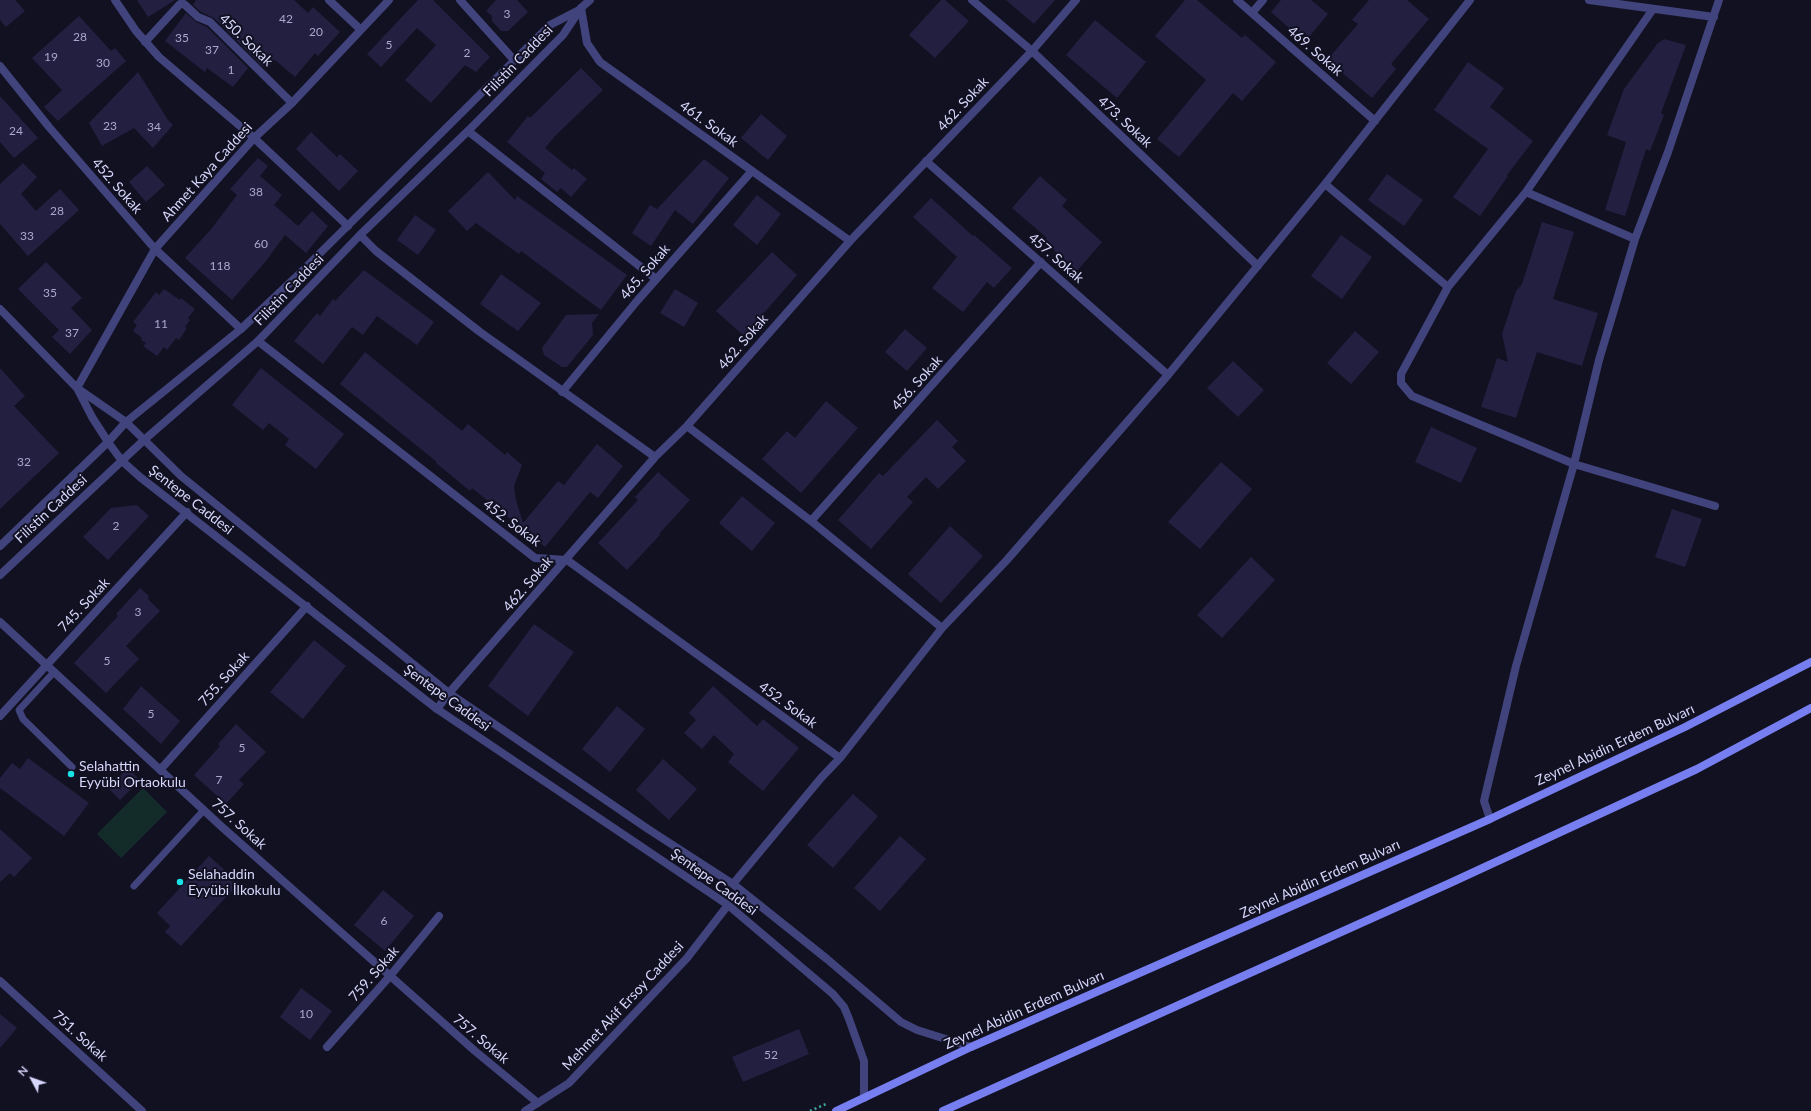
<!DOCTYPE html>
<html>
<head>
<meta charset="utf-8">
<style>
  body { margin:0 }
  #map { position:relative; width:1811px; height:1111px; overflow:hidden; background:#121122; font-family:Lato,sans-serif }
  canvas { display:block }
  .north { position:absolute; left:12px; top:1059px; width:40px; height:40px; -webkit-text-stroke:3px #121122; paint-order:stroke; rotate:311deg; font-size:11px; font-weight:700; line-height:16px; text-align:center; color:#d7d6fb }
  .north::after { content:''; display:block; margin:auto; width:14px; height:18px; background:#d7d6fb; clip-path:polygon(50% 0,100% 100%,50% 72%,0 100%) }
</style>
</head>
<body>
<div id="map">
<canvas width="1811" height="1111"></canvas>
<div class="north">N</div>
</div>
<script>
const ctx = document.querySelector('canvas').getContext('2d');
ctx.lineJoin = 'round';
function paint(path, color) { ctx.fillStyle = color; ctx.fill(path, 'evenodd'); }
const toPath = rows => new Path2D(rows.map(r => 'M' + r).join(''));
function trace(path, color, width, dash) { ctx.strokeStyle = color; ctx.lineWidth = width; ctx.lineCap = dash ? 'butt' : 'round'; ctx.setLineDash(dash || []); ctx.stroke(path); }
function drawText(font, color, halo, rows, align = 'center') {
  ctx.font = font + ' Lato,sans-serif'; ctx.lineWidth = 4; ctx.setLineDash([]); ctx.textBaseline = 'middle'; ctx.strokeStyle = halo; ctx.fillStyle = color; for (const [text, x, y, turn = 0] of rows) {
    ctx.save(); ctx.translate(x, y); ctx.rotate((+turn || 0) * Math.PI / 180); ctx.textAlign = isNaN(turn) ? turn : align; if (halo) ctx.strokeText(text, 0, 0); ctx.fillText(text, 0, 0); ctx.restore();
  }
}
paint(toPath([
  [143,788,167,812,121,858,97,834]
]), '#142c29');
paint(toPath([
  [0,0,15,0,25,11,6,27,0,20],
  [137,0,175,0,148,17],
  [196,0,294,0,308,13,313,7,340,32,318,56,315,53,295,77,275,60,267,69,262,66,214,18,201,12,193,5],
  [418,0,433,0,490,57,476,72,465,65,431,103,405,80,436,45,417,28,381,67,367,54],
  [496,0,517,0,528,12,508,31,501,31,492,21,492,16,486,11],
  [941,0,945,0,969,21,935,58,909,35],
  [1006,0,1055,0,1034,24],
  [1185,0,1197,0,1242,38,1245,35,1276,62,1242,101,1233,93,1179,157,1157,139,1206,80,1155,36],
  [1281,0,1311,0,1328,14,1305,42,1271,12],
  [1369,0,1407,0,1429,19,1391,64,1396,69,1372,98,1327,60,1358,24,1352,20],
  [186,13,196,22,207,27,248,68,233,87,207,68,205,72,165,41],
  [79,16,111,51,115,48,126,61,58,121,44,107,62,90,32,58],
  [1095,20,1146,62,1117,98,1066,55],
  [1664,39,1686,45,1661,113,1664,115,1650,151,1646,149,1625,216,1605,210,1626,142,1607,135,1624,89,1657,44],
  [1468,62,1504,88,1490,107,1533,141,1507,175,1508,176,1480,216,1453,197,1488,149,1434,110],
  [581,68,603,90,556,135,545,148,572,170,574,168,587,179,571,197,561,188,557,192,541,179,545,173,507,142,528,116,530,118],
  [138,72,168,120,173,125,153,148,134,128,102,146,89,123],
  [0,96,38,138,14,158,0,142],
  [761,114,787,136,768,160,741,138],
  [311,132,337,157,340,154,358,171,339,191,296,149],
  [258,158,268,166,260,176,282,195,274,205,298,226,312,211,328,226,306,253,285,235,266,261,232,300,185,258,212,228,237,195,230,189],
  [704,159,729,178,693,224,675,210,651,246,632,233,650,205,657,209],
  [23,163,37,177,21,194,36,211,60,189,79,210,28,256,0,224,0,184],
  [147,166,165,185,146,202,129,182],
  [488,172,515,200,517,196,627,275,601,310,521,251,519,254,476,223,467,231,448,211],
  [1387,174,1423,200,1404,226,1368,200],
  [1040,176,1067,200,1062,206,1102,242,1077,271,1044,241,1047,238,1012,208],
  [757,195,781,214,757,245,733,225],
  [931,198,973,236,974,235,1012,268,994,288,987,282,963,312,932,288,957,257,913,217],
  [415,215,436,230,418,255,397,240],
  [1542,222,1574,232,1553,299,1598,313,1582,366,1537,352,1516,418,1481,407,1497,358,1508,362,1502,334,1516,291,1522,284],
  [1341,235,1372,257,1342,299,1311,276],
  [772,252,797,275,744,336,716,311],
  [46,262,82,298,71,308,92,330,70,354,52,337,59,330,18,289],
  [364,270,434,322,417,345,377,316,363,335,352,327,323,364,294,341,317,313,320,316,333,299,335,301],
  [501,274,541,303,518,331,480,304],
  [164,289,180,300,181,298,195,309,188,318,190,320,185,327,187,328,179,340,176,338,167,350,164,347,157,356,143,346,146,343,141,340,142,338,133,331,137,325,133,322,156,292,159,295],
  [675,289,698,303,684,327,660,313],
  [599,314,592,323,593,335,567,367,562,367,544,355,542,348,566,315],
  [905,329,927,348,907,371,885,352],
  [1355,331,1379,352,1351,384,1327,363],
  [365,352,462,431,468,424,505,455,507,452,522,465,514,486,516,500,523,523,558,481,564,485,597,444,623,466,598,498,590,492,545,547,472,488,470,491,436,463,437,462,340,384],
  [1233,361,1264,390,1238,417,1207,388],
  [0,368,25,396,14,406,59,453,0,509],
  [261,368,344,434,316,469,285,445,289,439,269,423,263,430,232,405],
  [826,401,858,428,801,493,762,459,787,431,795,438],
  [937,420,958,441,952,447,966,461,938,489,926,477,907,497,913,502,871,549,838,520,879,473,883,476],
  [1431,427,1477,448,1461,483,1415,462],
  [1221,462,1252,489,1200,549,1168,522],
  [658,472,690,500,659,534,660,535,627,570,598,543,638,500,635,497],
  [742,496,775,523,752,551,719,523],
  [137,505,149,516,108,560,83,537,111,508],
  [1672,509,1702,519,1685,567,1655,557],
  [950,526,983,556,941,603,908,574],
  [1251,557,1275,580,1222,638,1197,615],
  [140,588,149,596,148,599,160,611,126,646,139,659,106,693,74,663,118,616,116,614],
  [534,624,574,652,528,716,488,686],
  [314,640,346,666,303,719,270,692],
  [141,686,180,721,161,744,123,709],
  [713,686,757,726,763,719,799,748,763,791,728,762,734,754,714,735,702,749,684,733,696,720,689,713],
  [617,706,645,729,610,772,582,749],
  [236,724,266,752,239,780,244,784,226,804,194,775,220,746,218,744],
  [28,758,89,803,64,836,0,788,0,778,12,763,20,769],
  [663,759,697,789,669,820,636,790],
  [128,768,140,780,120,800,108,788],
  [853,794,878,816,833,868,807,845],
  [0,829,32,858,14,877,10,873,0,882],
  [900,836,926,859,880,911,854,888],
  [209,856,239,883,181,946,165,932,170,926,157,913],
  [383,890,414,916,385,951,354,925],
  [301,988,332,1011,310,1040,280,1017],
  [0,1014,17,1028,0,1048],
  [799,1029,809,1054,743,1082,732,1057]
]), '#231f41');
trace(toPath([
  [810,1111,826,1104]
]), '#3ca999', 2.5, [2, 3]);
trace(toPath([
  [54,672,19,710,23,719,72,767],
  [134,886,204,810]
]), '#41437c', 7);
trace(toPath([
  [115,0,136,31,159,57,254,138,348,226],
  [329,0,360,29],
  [460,0,514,60],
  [972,0,1032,51,1258,266],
  [1237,0,1375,121],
  [1589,0,1714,17],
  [581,8,587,43,600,62,850,241],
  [1653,9,1526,192,1448,287,1401,374,1401,383,1412,396,1574,464,1715,506],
  [1252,13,1263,0],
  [145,42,180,4,184,4,198,17,210,22,292,103],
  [0,66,49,127,155,249,241,329],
  [468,131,656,279],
  [926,161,1168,375],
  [1325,184,1448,287],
  [1526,192,1635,239],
  [360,235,376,251,480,332,655,457],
  [258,341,535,558,567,560,840,758],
  [562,392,637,301,751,172],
  [687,426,811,521,942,628],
  [811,521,1041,262],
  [0,622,222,827,475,1051,538,1103],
  [437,709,449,693,655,457,687,426,850,241,1032,51,1076,0],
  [0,716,187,512],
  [160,770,307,606],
  [1490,819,1484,801,1516,666,1574,464,1599,360,1635,239,1668,152,1719,0],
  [733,884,821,778,840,758,942,628,1006,561,1168,375,1325,184,1470,0],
  [0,981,142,1111],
  [327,1047,390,976,439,916]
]), '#41437c', 8);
trace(toPath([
  [389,0,292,103,254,138,155,249,77,388,126,422,181,476,449,693,648,829,733,884,827,959,901,1022,917,1030,971,1047],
  [0,309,77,388,92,417,108,442,122,461,140,477,437,709,728,905,833,994,844,1007,849,1019,864,1061,864,1098],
  [0,546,108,442,126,422,241,329,295,278,550,25,579,10],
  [0,575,144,440,258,341,360,235,468,131,563,35,581,8,590,0],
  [525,1111,569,1083,687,958,728,905]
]), '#41437c', 8);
trace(toPath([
  [836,1111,971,1047,1490,819,1685,727,1811,662],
  [943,1111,1448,884,1697,769,1811,708]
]), '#777ff0', 8);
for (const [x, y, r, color] of [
  [71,774,4,"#19e2e4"],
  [180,882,4,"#19e2e4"]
]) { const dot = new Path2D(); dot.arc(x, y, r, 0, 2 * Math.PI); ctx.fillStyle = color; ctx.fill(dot); trace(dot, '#121122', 1.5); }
drawText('12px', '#aaa8cc', null, [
  ["3",507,14],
  ["42",286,19],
  ["20",316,32],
  ["28",80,37],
  ["35",182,38],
  ["5",389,45],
  ["37",212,50],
  ["2",467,53],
  ["19",51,57],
  ["30",103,63],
  ["1",231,70],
  ["23",110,126],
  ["34",154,127],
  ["24",16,131],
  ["38",256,192],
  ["28",57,211],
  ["33",27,236],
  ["60",261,244],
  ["118",220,266],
  ["35",50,293],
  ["11",161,324],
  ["37",72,333],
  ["32",24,462],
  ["2",116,526],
  ["3",138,612],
  ["5",107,661],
  ["5",151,714],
  ["5",242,748],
  ["7",219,780],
  ["6",384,921],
  ["10",306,1014],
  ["52",771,1055]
]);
drawText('14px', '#d7d6fb', '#121122', [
  ["450. Sokak",246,40,44],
  ["469. Sokak",1315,51,41],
  ["Filistin Caddesi",518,61,-46],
  ["462. Sokak",963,104,-47],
  ["473. Sokak",1125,122,43],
  ["461. Sokak",709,124,36],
  ["Ahmet Kaya Caddesi",207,172,-48],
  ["452. Sokak",117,186,49],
  ["457. Sokak",1056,258,41],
  ["465. Sokak",645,272,-49],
  ["Filistin Caddesi",289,290,-46],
  ["462. Sokak",743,342,-49],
  ["456. Sokak",917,383,-48],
  ["Şentepe Caddesi",191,500,38],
  ["Filistin Caddesi",51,509,-43],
  ["452. Sokak",512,523,37],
  ["462. Sokak",528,584,-49],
  ["745. Sokak",84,605,-47],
  ["755. Sokak",224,679,-48],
  ["Şentepe Caddesi",447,698,36],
  ["452. Sokak",788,705,36],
  ["Zeynel Abidin Erdem Bulvarı",1615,745,-25],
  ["757. Sokak",239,824,42],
  ["Zeynel Abidin Erdem Bulvarı",1320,879,-24],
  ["Şentepe Caddesi",714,882,36],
  ["759. Sokak",374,974,-49],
  ["Mehmet Akif Ersoy Caddesi",623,1006,-47],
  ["Zeynel Abidin Erdem Bulvarı",1024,1010,-24],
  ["751. Sokak",80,1036,42],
  ["757. Sokak",481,1039,40]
]);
drawText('14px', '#d7d6fb', '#121122', [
  ["Selahattin",79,766],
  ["Eyyübi Ortaokulu",79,782],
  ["Selahaddin",188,874],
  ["Eyyübi İlkokulu",188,890]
], 'left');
</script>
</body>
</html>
